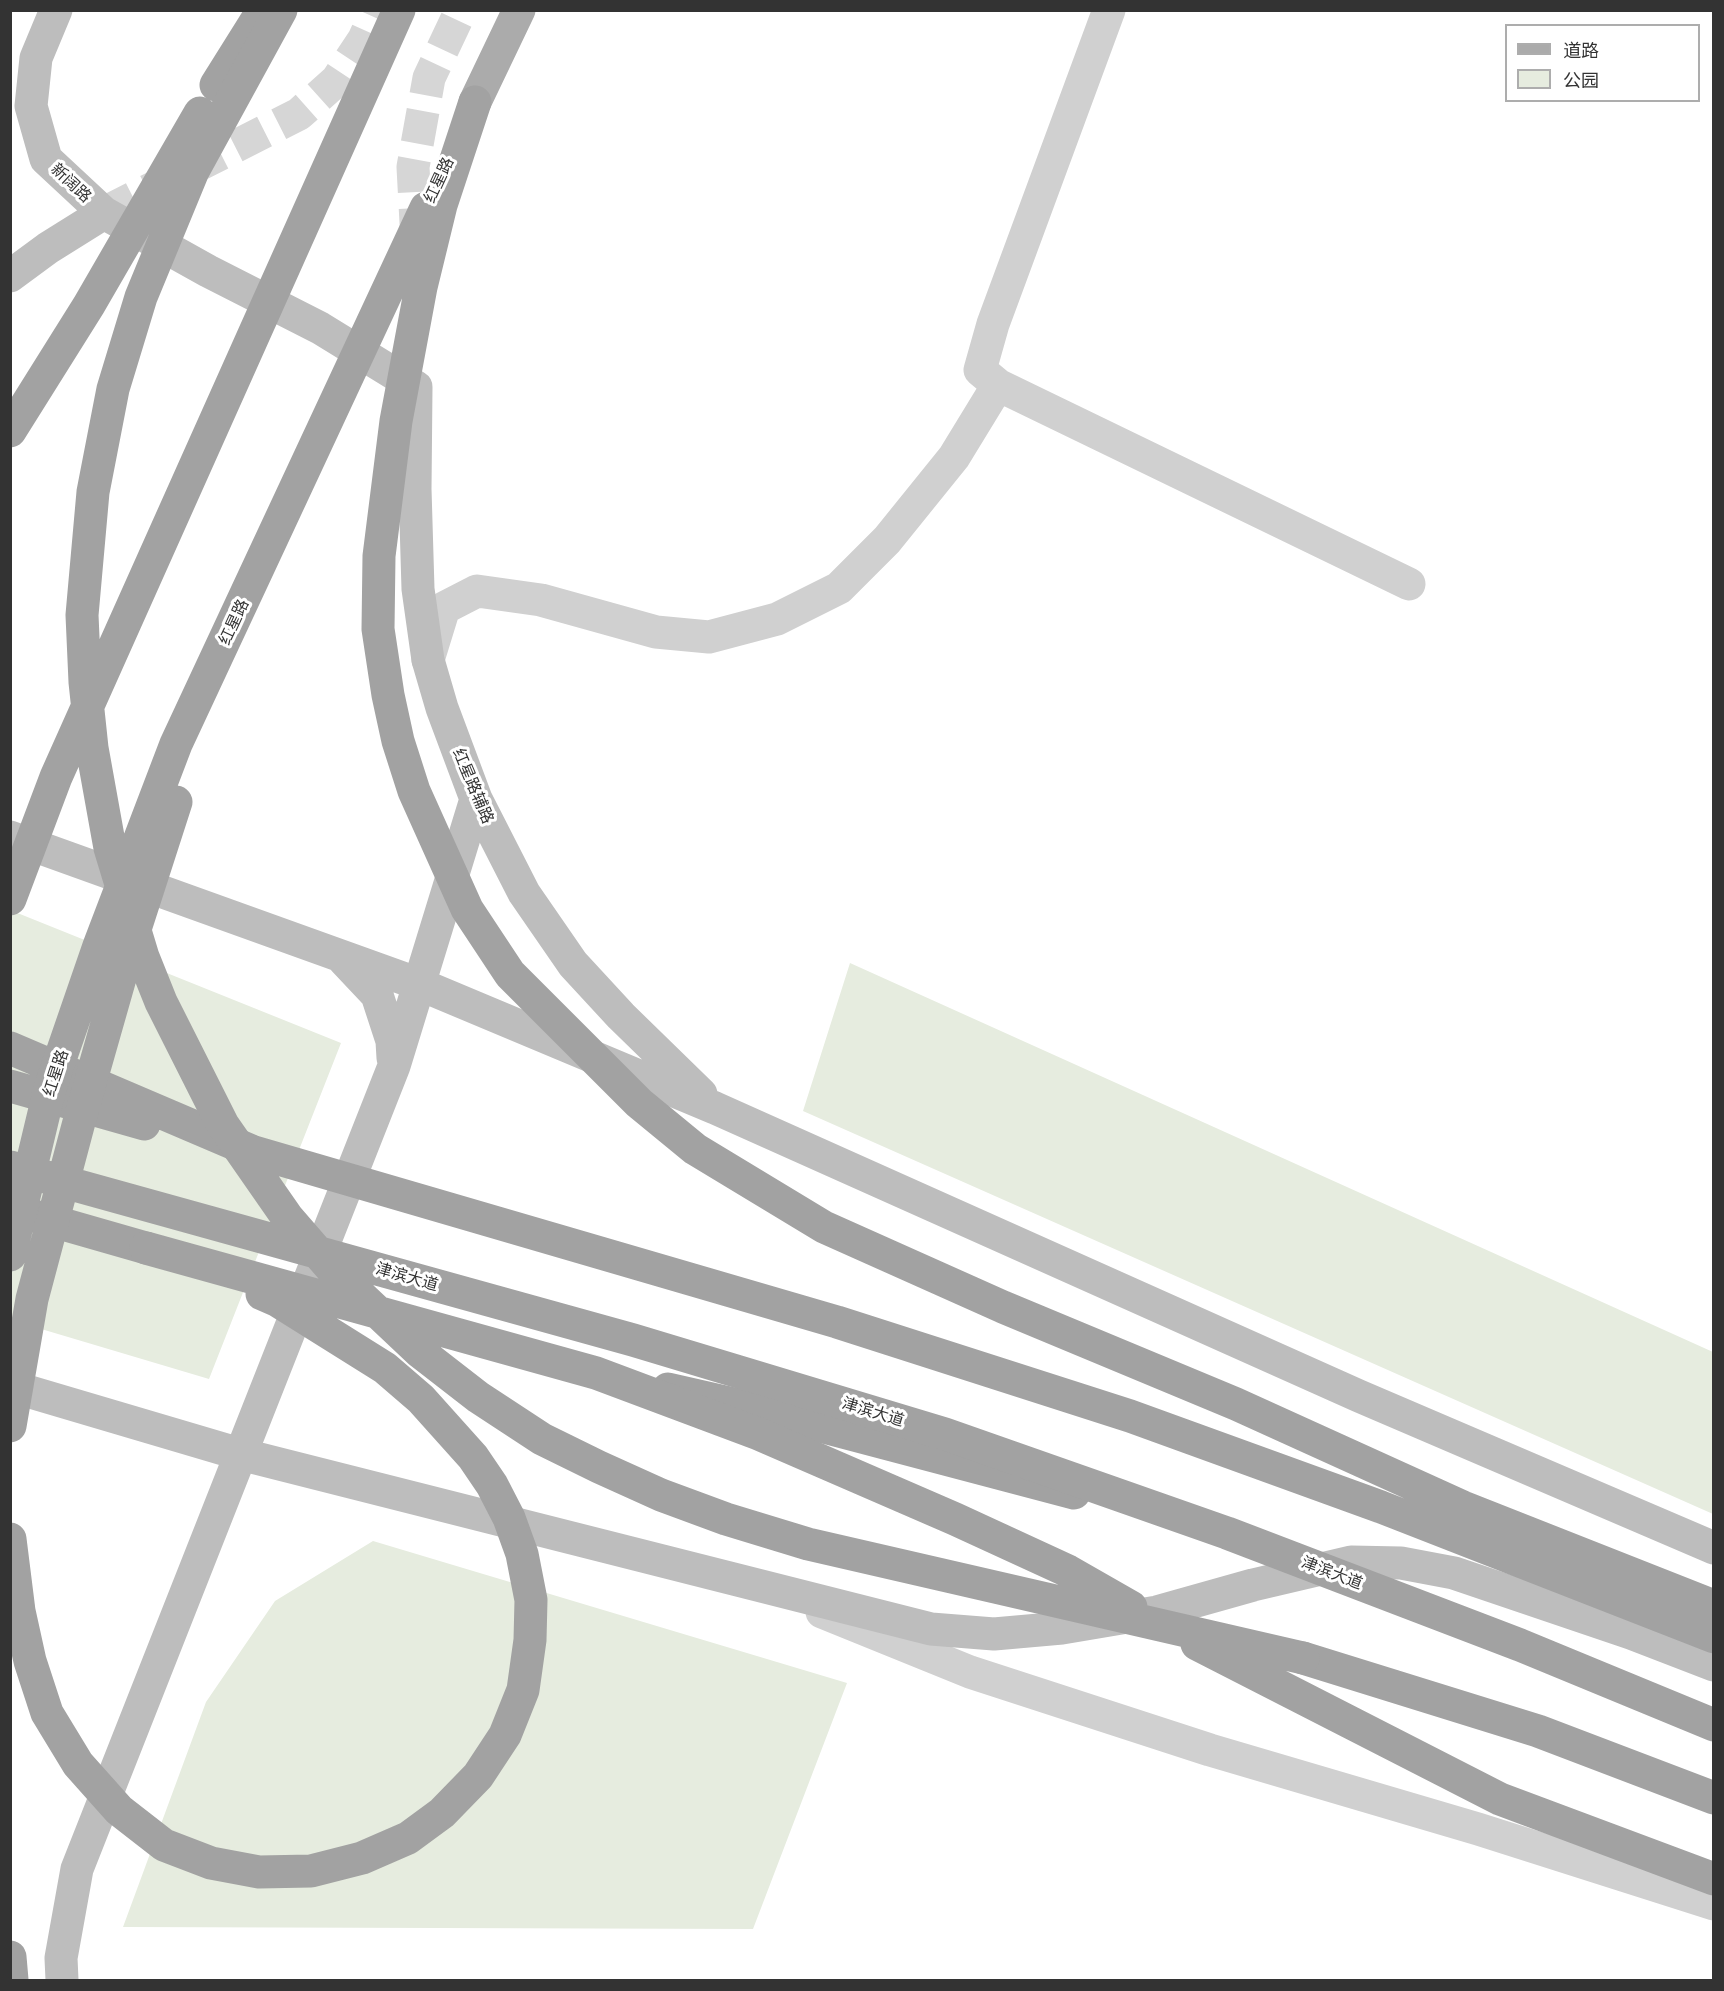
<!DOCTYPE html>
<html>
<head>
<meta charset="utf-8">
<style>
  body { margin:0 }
  #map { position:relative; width:1724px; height:1991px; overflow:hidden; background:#fff; font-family:"Golos Text","Noto Sans SC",sans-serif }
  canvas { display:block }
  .frame { position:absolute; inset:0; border:12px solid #333; pointer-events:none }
  .legend { position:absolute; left:1505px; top:24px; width:195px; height:78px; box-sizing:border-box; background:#fff; border:2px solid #adadad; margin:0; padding:8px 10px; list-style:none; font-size:18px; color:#333 }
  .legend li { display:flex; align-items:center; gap:12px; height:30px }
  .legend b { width:30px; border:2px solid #adadad }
</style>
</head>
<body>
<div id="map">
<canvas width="1724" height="1991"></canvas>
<div class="frame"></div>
<ul class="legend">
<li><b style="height:8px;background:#ababab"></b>道路</li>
<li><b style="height:16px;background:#e6ecdf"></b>公园</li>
</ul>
</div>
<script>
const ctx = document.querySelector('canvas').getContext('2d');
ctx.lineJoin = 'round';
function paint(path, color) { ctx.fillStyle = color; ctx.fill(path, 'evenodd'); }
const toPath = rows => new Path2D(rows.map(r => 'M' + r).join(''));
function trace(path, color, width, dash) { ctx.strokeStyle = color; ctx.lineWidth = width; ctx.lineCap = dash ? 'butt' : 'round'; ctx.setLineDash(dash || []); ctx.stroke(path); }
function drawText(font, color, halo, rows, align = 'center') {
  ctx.font = font + ' "Golos Text","Noto Sans SC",sans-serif'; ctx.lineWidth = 6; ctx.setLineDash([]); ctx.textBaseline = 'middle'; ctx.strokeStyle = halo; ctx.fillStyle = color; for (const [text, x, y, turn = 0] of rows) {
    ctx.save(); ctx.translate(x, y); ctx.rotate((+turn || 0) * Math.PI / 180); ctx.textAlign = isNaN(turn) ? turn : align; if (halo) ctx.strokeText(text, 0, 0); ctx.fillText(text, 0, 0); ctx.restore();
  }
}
paint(toPath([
  [10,910,341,1043,209,1379,11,1320],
  [850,963,1713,1352,1713,1514,803,1111],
  [373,1541,847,1683,753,1929,123,1927,206,1702,275,1601]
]), '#e6ecdf');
trace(toPath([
  [104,213,299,114,337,80,364,39,377,10],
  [417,241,413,167,429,78,461,10]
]), '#d6d6d6', 33, [33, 16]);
trace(toPath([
  [1109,10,993,324,980,370,998,385,1409,584],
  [428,660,444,608,477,591,541,600,656,632,709,637,777,619,839,588,887,540,954,457,998,385]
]), '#d0d0d0', 33);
trace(toPath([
  [822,1612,970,1672,1210,1750,1478,1829,1714,1904]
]), '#d0d0d0', 33);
trace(toPath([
  [56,10,36,58,31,106,46,159,104,213,208,271,320,328,416,387,415,489,418,589,428,660,442,708,476,799,524,893,573,964,621,1016,701,1094],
  [10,276,48,248,104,213],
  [10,837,419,984,715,1108,1359,1396,1714,1548],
  [344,960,377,995,392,1041,393,1058],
  [10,1386,240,1454,931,1629,994,1634,1062,1628,1157,1612,1253,1585,1351,1562,1401,1563,1454,1573,1631,1633,1714,1665],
  [62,1980,61,1958,77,1869,394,1066,476,799]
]), '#bdbdbd', 33);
trace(toPath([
  [475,102,519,10]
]), '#ababab', 33);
trace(toPath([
  [216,85,263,10],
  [10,1048,249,1150],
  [10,1086,144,1124],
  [10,1209,146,1248],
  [668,1389,756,1409,1074,1493],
  [1303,1658,1538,1731,1714,1798],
  [10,1957,12,1980]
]), '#a2a2a2', 33);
trace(toPath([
  [281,10,193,171,141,297,113,389,93,492,82,615,85,682,92,748,110,848,143,957,161,1002,223,1125,287,1217,332,1269,420,1352,478,1397,542,1439,599,1467,661,1495,726,1519,808,1544,1303,1658],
  [475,102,441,205,421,287,396,421,379,556,378,629,388,695,398,741,414,791,467,909,510,974,639,1103,695,1149,824,1227,1003,1307,1236,1404,1463,1507,1714,1606],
  [10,431,89,305,200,113],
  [10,899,56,777,399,10],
  [251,1151,837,1322,1130,1416,1381,1507,1714,1637],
  [10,1167,633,1340,945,1434,1227,1533,1520,1645,1714,1725],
  [146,1248,596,1373,759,1434,955,1519,1068,1571,1131,1607],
  [10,1255,50,1088,99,946,176,744,426,208],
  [10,1426,32,1299,79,1122,126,957,176,802],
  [10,1539,19,1611,30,1661,47,1713,78,1764,119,1810,164,1845,211,1863,259,1872,311,1871,362,1858,408,1838,442,1813,478,1776,505,1735,523,1690,530,1640,531,1600,522,1554,509,1518,492,1485,473,1457,421,1399,385,1368,278,1301,262,1294],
  [1197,1644,1500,1799,1714,1879]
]), '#a2a2a2', 33);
drawText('16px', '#333', '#fff', [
  ["红星路",439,180,-65],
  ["新阔路",71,183,43],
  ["红星路",234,622,-65],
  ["红星路辅路",473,786,67],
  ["红星路",56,1073,-72],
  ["津滨大道",407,1277,16],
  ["津滨大道",873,1412,17],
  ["津滨大道",1332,1573,21]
]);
</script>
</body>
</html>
